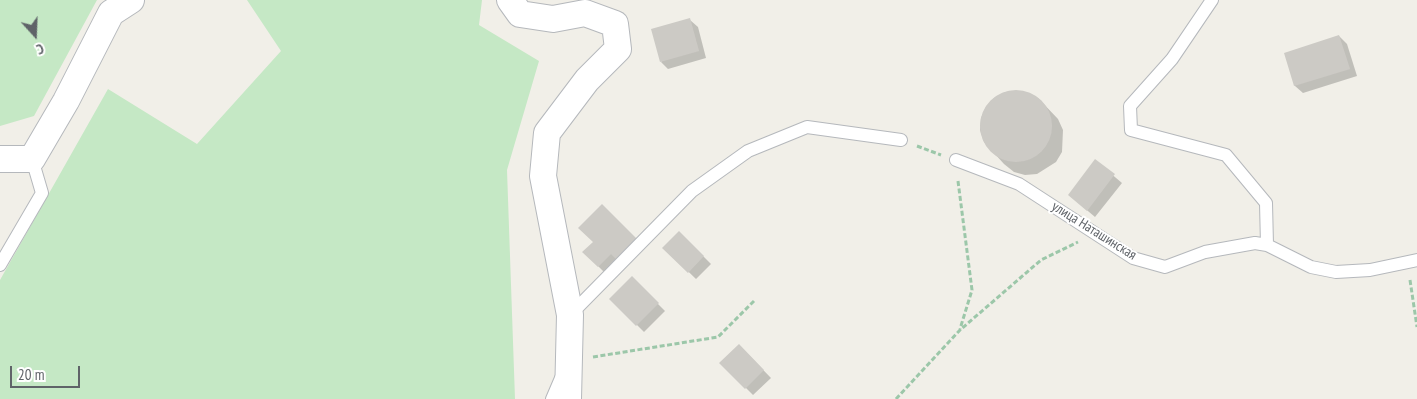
<!DOCTYPE html>
<html>
<head>
<meta charset="utf-8">
<style>
  body { margin:0 }
  #map { position:relative; width:1417px; height:399px; overflow:hidden; background:#f1efe8; font-family:"PT Sans Narrow",sans-serif }
  canvas { display:block }
  .north { position:absolute; left:10px; top:10px; width:50px; height:50px; -webkit-text-stroke:4px #fff; paint-order:stroke; rotate:160deg; font-size:14px; font-weight:700; line-height:20px; text-align:center; color:#5f6368 }
  .north::after { content:''; display:block; margin:auto; width:18px; height:22px; background:#5f6368; clip-path:polygon(50% 0,100% 100%,50% 72%,0 100%) }
  .scale { position:absolute; left:10px; top:366px; width:70px; height:22px; box-sizing:border-box; border:2px solid #5f6368; border-top:0; padding-left:6px; font-size:15px; line-height:18px; white-space:nowrap; color:#5f6368; -webkit-text-stroke:4px #fff; paint-order:stroke }
</style>
</head>
<body>
<div id="map">
<canvas width="1417" height="399"></canvas>
<div class="north">С</div>
<div class="scale">20 m</div>
</div>
<script>
const ctx = document.querySelector('canvas').getContext('2d');
ctx.lineJoin = 'round';
function paint(path, color) { ctx.fillStyle = color; ctx.fill(path, 'evenodd'); }
const toPath = rows => new Path2D(rows.map(r => 'M' + r).join(''));
function trace(path, color, width, dash) { ctx.strokeStyle = color; ctx.lineWidth = width; ctx.lineCap = dash ? 'butt' : 'round'; ctx.setLineDash(dash || []); ctx.stroke(path); }
function drawText(font, color, halo, rows, align = 'center') {
  ctx.font = font + ' "PT Sans Narrow",sans-serif'; ctx.lineWidth = 4; ctx.setLineDash([]); ctx.textBaseline = 'middle'; ctx.strokeStyle = halo; ctx.fillStyle = color; for (const [text, x, y, turn = 0] of rows) {
    ctx.save(); ctx.translate(x, y); ctx.rotate((+turn || 0) * Math.PI / 180); ctx.textAlign = isNaN(turn) ? turn : align; if (halo) ctx.strokeText(text, 0, 0); ctx.fillText(text, 0, 0); ctx.restore();
  }
}
paint(toPath([
  [0,0,97,0,34,116,0,126],
  [247,0,482,0,479,25,539,61,507,170,515,399,0,399,0,280,108,89,197,144,281,51]
]), '#c5e8c5');
paint(toPath([
  [690,20,698,27,706,58,668,69,661,62],
  [1339,36,1347,44,1357,76,1303,93,1295,86,1285,54],
  [1016,91,1038,98,1058,119,1063,130,1062,152,1056,162,1037,174,1025,175,1014,172,1004,164,984,142,980,130,981,118,986,107,994,98,1005,92],
  [1096,161,1122,183,1095,217,1069,195],
  [679,232,711,264,696,279,664,248],
  [594,242,643,247,606,274,584,252],
  [632,278,665,311,644,332,611,299],
  [739,345,771,378,753,395,721,363]
]), '#0003');
paint(toPath([
  [690,18,699,51,660,62,651,29],
  [1339,35,1350,69,1294,86,1284,53],
  '980 126a36 36 0 1 1 72 0a36 36 0 1 1-72 0Z',
  [1095,159,1115,174,1087,211,1068,195],
  [602,204,637,239,616,259,611,254,598,267,582,252,593,242,578,228],
  [679,231,704,256,688,273,662,248],
  [632,276,659,303,636,326,609,299],
  [739,344,764,370,745,389,719,363]
]), '#cccac5');
const service = toPath([
  [1212,0,1172,59,1130,106,1131,130,1226,155,1266,203,1267,245],
  [956,160,1019,184,1133,258,1165,267,1205,252,1255,243,1267,245,1311,267,1336,272,1370,270,1417,260],
  [0,265,42,193,32,159],
  [570,315,692,191,748,151,807,127,901,140],
  [552,399,561,378]
]);
const minor = toPath([
  [510,0,520,14,553,19,585,13,615,24,618,49,587,80,547,133,543,176,570,315,568,399],
  [0,159,32,159,66,101,111,13,131,0]
]);
trace(service, '#b5b8bc', 14);
trace(minor, '#b5b8bc', 28);
trace(toPath([
  [917,146,941,155],
  [958,181,972,290,960,329],
  [1410,280,1417,327],
  [593,357,718,337,755,300],
  [896,399,960,330,1041,260,1078,242]
]), '#9cc7a9', 3, [5, 2.5]);
trace(service, '#fff', 12);
trace(minor, '#fff', 26);
drawText('14px', '#5f6368', '#fff', [
  ["улица Наташинская",1094,231,32]
]);
</script>
</body>
</html>
